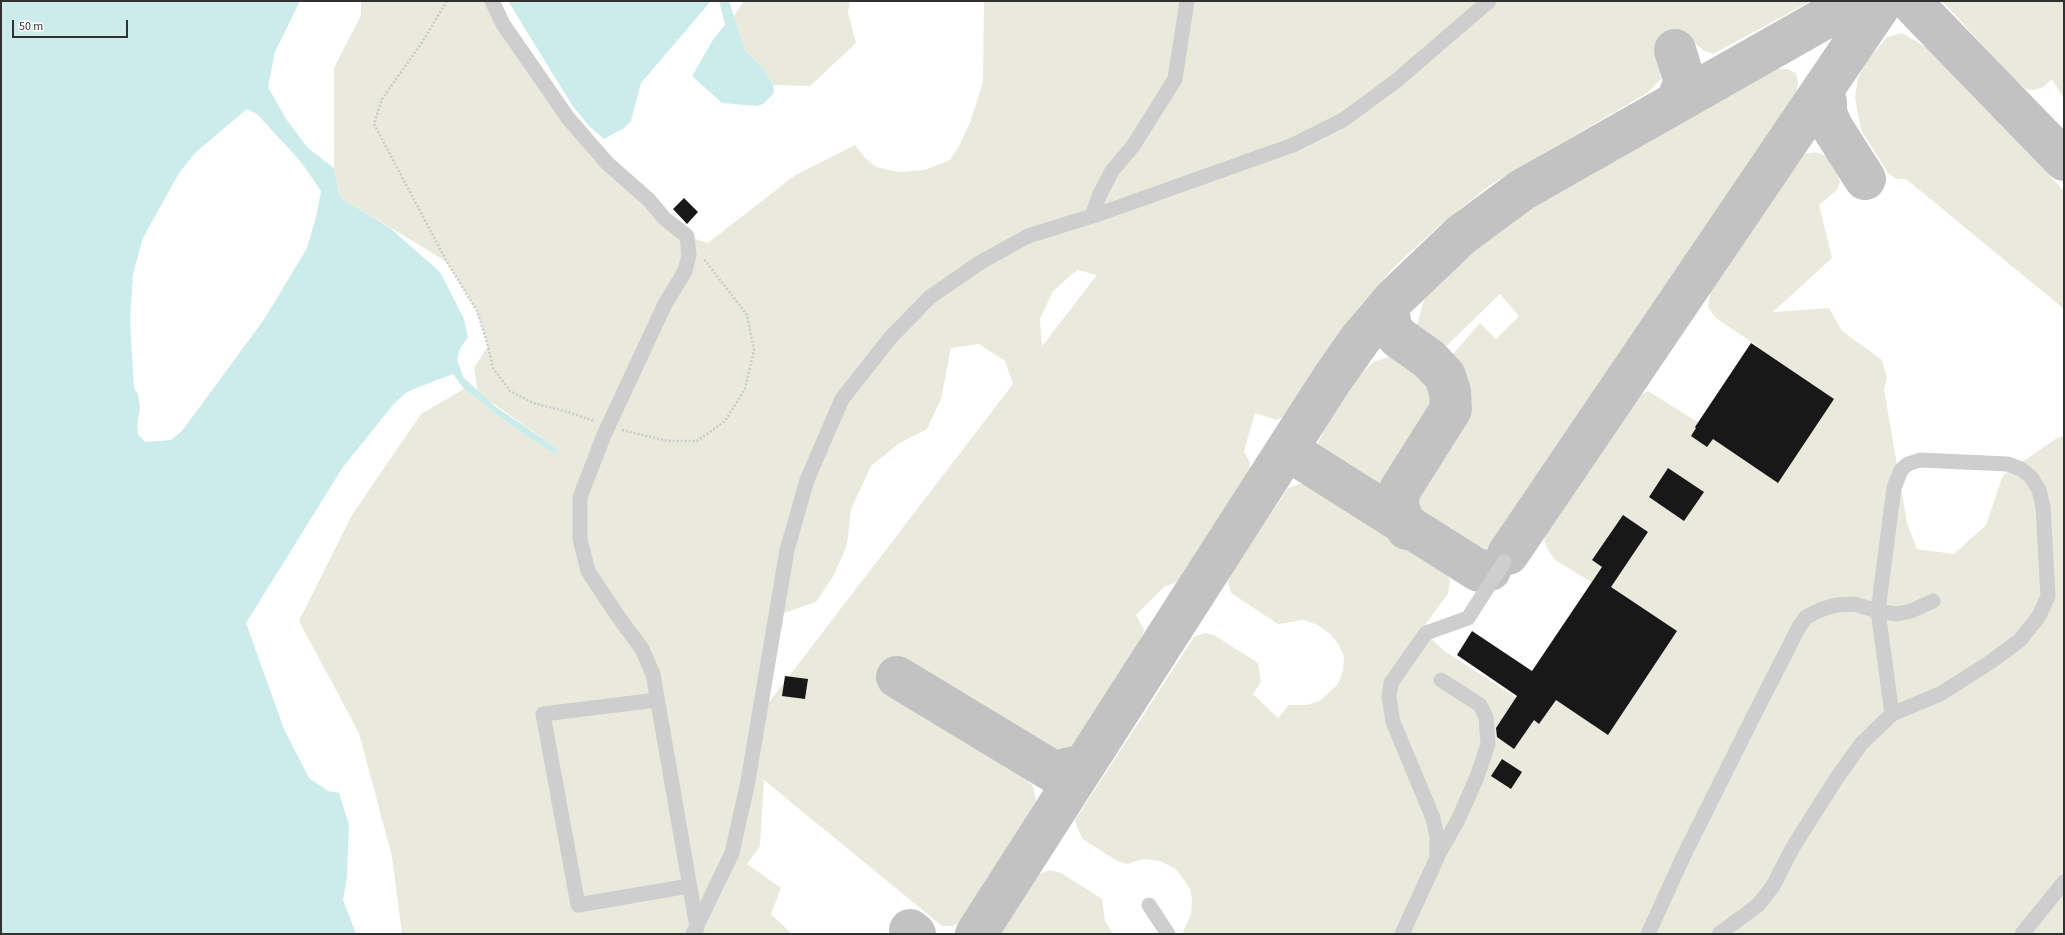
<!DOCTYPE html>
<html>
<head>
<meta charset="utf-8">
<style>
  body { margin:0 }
  #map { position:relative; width:2065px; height:935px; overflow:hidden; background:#fff; font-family:"Source Sans 3",sans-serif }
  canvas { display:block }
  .frame { position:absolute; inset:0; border:2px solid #313131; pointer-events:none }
  .scale { position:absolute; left:12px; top:20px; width:116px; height:18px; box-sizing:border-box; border:2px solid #313131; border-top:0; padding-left:5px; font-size:12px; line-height:14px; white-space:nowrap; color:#313131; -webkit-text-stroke:3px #fff; paint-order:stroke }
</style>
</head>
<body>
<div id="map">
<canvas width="2065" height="935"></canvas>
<div class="frame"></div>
<div class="scale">50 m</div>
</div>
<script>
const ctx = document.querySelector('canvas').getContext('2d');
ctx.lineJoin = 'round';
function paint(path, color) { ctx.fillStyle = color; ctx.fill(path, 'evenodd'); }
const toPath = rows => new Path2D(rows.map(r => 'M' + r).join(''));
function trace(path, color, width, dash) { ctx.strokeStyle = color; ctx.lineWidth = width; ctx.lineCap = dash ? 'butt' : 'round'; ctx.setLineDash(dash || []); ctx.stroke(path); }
paint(toPath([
  [361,1,492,1,568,118,677,233,708,243,794,176,855,145,865,158,876,167,899,172,925,170,950,160,959,146,971,120,983,82,984,1,1811,1,1713,54,1703,50,1696,44,1660,70,1661,79,1647,93,1490,185,1440,225,1394,267,1358,308,1317,363,1283,417,1276,420,1255,413,1244,451,1250,463,1249,473,1181,578,1176,583,1165,586,1136,615,1144,630,1139,642,1072,746,1065,753,1055,754,1047,752,917,671,1033,786,1036,800,1034,808,962,920,953,926,942,926,764,780,760,846,747,864,781,888,771,914,792,934,402,934,392,857,359,733,299,621,352,515,421,414,464,389,512,426,559,452,554,446,478,393,474,368,488,346,477,311,447,262,340,197,334,168,334,68,361,15],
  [1077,270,1097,275,1042,346,1040,319,1053,291],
  [979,344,1005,361,1013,384,760,714,776,616,816,602,834,575,847,545,851,509,871,466,898,444,927,429,941,399,951,348],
  [744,1,850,1,848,13,856,43,810,86,773,85,766,72,745,50,734,16],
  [1942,1,2064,1,2064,99,2052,79,2043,87,2034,90,2026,89,2013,78],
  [1902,33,1929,49,2064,191,2064,309,1906,179,1897,179,1888,173,1861,130,1855,98,1858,78,1868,60,1887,37],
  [1775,69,1787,69,1796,73,1798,84,1796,93,1486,551,1479,555,1470,557,1460,556,1417,524,1415,500,1463,424,1467,407,1464,391,1458,378,1446,362,1480,323,1496,339,1519,316,1500,294,1439,353,1420,340,1416,328,1426,293,1472,252,1542,201,1764,73],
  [1816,152,1826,156,1832,163,1840,181,1837,190,1819,205,1832,258,1773,312,1829,308,1842,331,1882,360,1887,378,1884,389,1907,523,1917,549,1954,554,1986,525,2003,475,2057,438,2064,436,2064,934,1185,934,1183,932,1191,914,1192,899,1190,889,1180,874,1174,868,1160,861,1142,859,1128,864,1117,861,1083,839,1078,830,1075,820,1194,637,1205,633,1214,635,1258,663,1261,682,1253,694,1278,718,1289,705,1307,705,1320,701,1338,684,1343,671,1344,656,1339,645,1330,634,1318,625,1303,620,1278,624,1231,593,1228,582,1231,574,1288,488,1308,481,1321,482,1437,559,1446,569,1450,582,1448,594,1422,629,1444,651,1519,699,1596,585,1555,560,1547,548,1543,536,1631,399,1648,391,1704,426,1759,347,1716,318,1708,307,1711,285,1805,154],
  [1405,354,1424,363,1435,375,1441,387,1437,401,1414,436,1399,470,1391,482,1365,489,1351,486,1326,469,1318,455,1317,446,1325,428,1360,375,1373,362,1391,356],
  [1050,870,1061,873,1102,899,1105,921,1113,934,1000,934,1039,874]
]), '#e9eadc');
paint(toPath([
  [1,1,300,1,275,52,268,87,286,119,308,148,334,168,340,197,390,228,440,272,464,319,468,337,460,349,457,359,463,377,496,407,554,446,559,452,557,453,550,451,512,426,464,389,453,374,416,388,404,394,393,405,343,467,246,623,284,729,309,778,328,791,339,793,349,825,347,877,343,900,356,934,1,934],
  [247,109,257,114,301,162,321,191,316,217,307,248,265,318,182,431,171,440,145,442,138,434,137,425,140,408,138,394,134,388,130,320,133,274,143,238,179,173,196,152],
  [508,1,711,1,641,83,631,121,624,128,604,139,589,126,572,105],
  [719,1,729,1,745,50,766,72,773,85,774,93,763,104,757,106,722,103,692,76,714,38,725,25]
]), '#ccecec');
trace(toPath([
  [1910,1,2064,160],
  [1675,50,1685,82,1680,93],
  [1826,102,1826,113,1832,127,1865,179],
  [1389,315,1391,327,1398,337,1429,359,1445,376,1450,392,1451,409,1400,490,1397,504,1407,529],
  [1296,448,1299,457,1479,571,1490,570],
  [1508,554,1883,1],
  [897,677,1054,772,1075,767],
  [910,930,915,934],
  [976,934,1332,379,1361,338,1393,300,1461,235,1522,190,1855,1]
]), '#c2c2c2', 42);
paint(toPath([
  [684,198,698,212,687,224,673,209],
  [1751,343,1834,399,1778,483,1713,439,1707,447,1691,436,1696,428,1695,427],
  [1668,468,1704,492,1684,521,1649,497],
  [1623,515,1648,532,1611,587,1677,631,1608,735,1556,700,1539,724,1534,720,1514,749,1497,737,1496,728,1517,696,1457,655,1472,631,1532,671,1602,567,1592,560],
  [785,676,808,679,805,699,782,696],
  [1502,759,1522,772,1511,789,1491,776]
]), '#181818');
trace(toPath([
  [447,1,421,44,382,99,374,124,447,262,477,311,488,346,493,368,510,391,533,403,568,412,594,421],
  [622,430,668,441,697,441,725,421,745,389,754,350,747,315,704,259]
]), '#cbcbcb', 2.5, [2, 2]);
trace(toPath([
  [492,1,503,24,568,118,608,164,649,200,665,219,687,236,689,255,685,271,665,304,604,435,580,497,580,539,588,571,617,615,642,649,653,674,697,928],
  [1092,216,1099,196,1112,171,1133,146,1175,79,1187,1],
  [657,700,543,714,578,905,689,886],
  [1438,855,1458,820,1477,777,1488,744,1486,717,1480,705,1441,680],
  [1149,905,1168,934],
  [693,934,732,853,748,781,787,550,807,480,842,399,891,337,930,297,981,262,1028,236,1102,213,1293,145,1343,120,1396,81,1489,1],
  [1402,934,1437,858,1437,837,1433,818,1393,722,1389,697,1391,683,1426,633,1468,618,1504,562],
  [1648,934,1684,855,1753,717,1799,627,1806,617,1820,610,1836,605,1854,604,1878,611,1897,614,1911,611,1933,601],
  [1719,934,1758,905,1773,886,1793,847,1838,776,1862,743,1892,714,1940,694,1989,663,2020,640,2039,616,2048,596,2043,507,2039,490,2031,477,2021,469,2008,464,1920,460,1908,464,1901,470,1894,488,1878,611,1892,714],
  [2022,934,2064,882]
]), '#cecece', 15);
</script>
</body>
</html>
